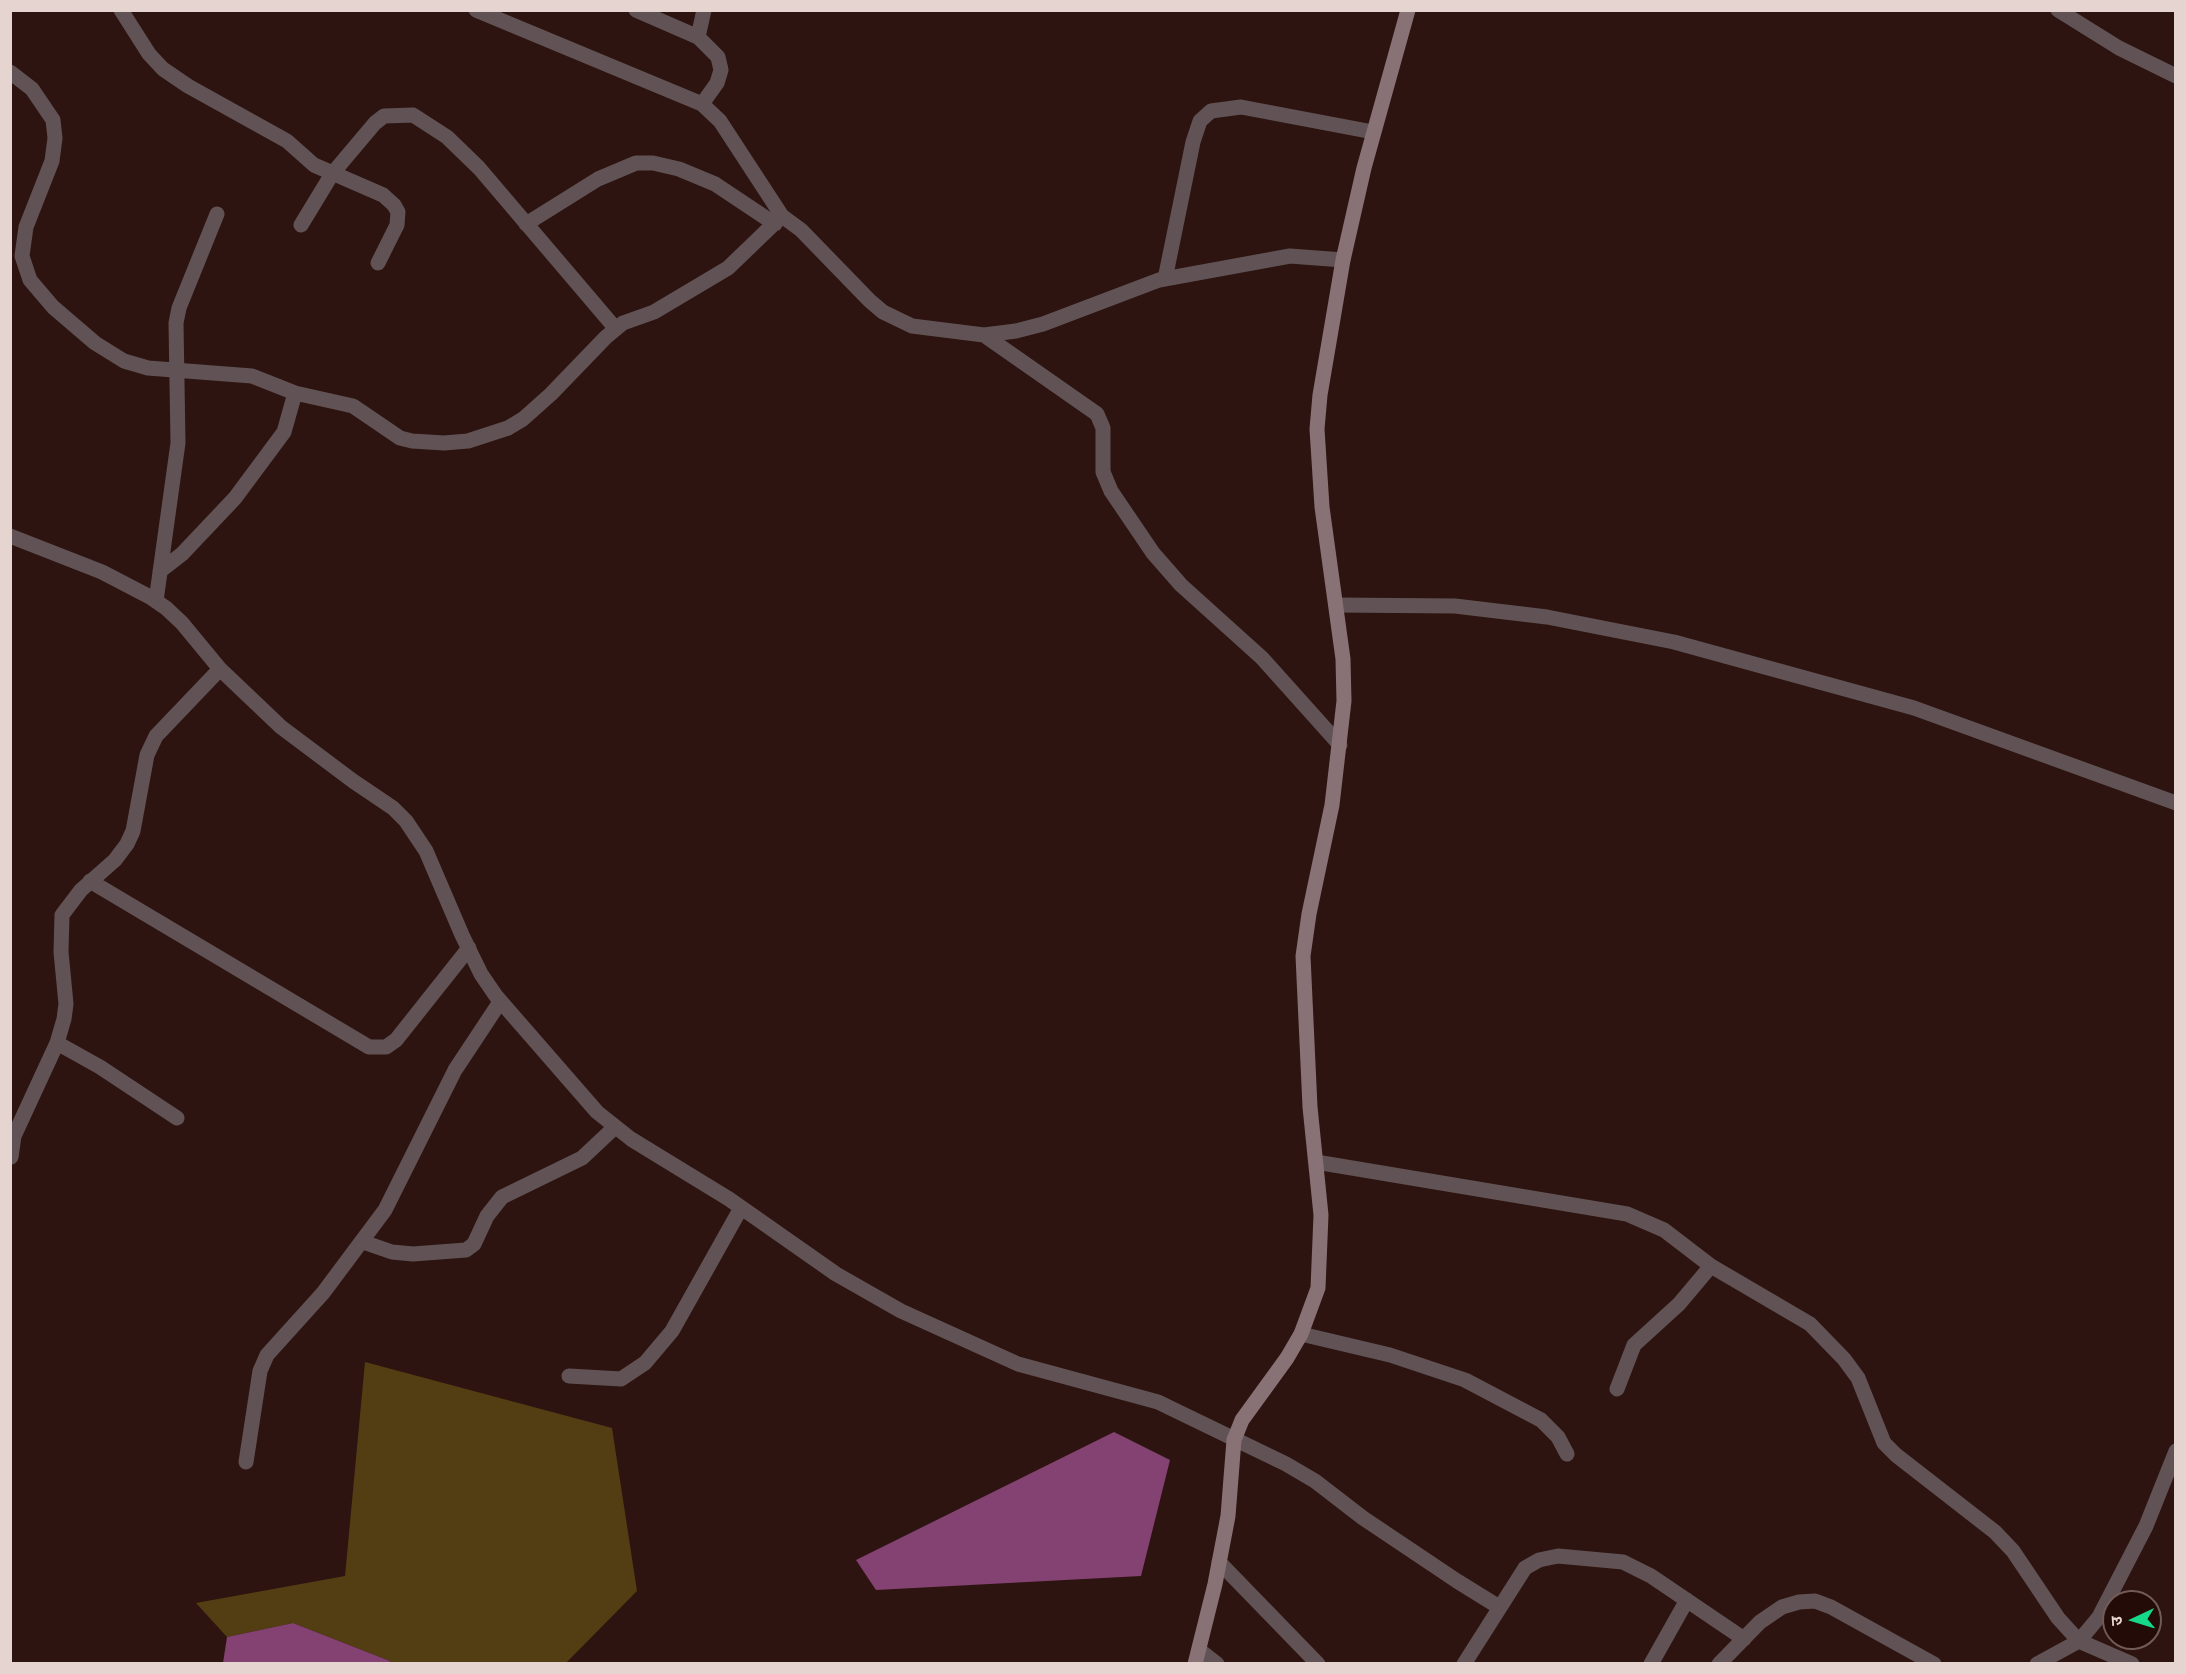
<!DOCTYPE html>
<html>
<head>
<meta charset="utf-8">
<style>
  body { margin:0 }
  #map { position:relative; width:2186px; height:1674px; overflow:hidden; background:#2d1410; font-family:"Titillium Web","Noto Sans Devanagari",sans-serif }
  canvas { display:block }
  .frame { position:absolute; inset:0; border:12px solid #e6d4d0; pointer-events:none }
  .north { position:absolute; left:2102px; top:1590px; width:60px; height:60px; box-sizing:border-box; background:#230b07; border:2px solid #715b57; border-radius:50%; rotate:266deg; font-size:16px; font-weight:700; line-height:24px; text-align:center; color:#e6d4d0 }
  .north::after { content:''; display:block; margin:auto; width:21px; height:27px; background:#15d989; clip-path:polygon(50% 0,100% 100%,50% 72%,0 100%) }
</style>
</head>
<body>
<div id="map">
<canvas width="2186" height="1674"></canvas>
<div class="frame"></div>
<div class="north">उ</div>
</div>
<script>
const ctx = document.querySelector('canvas').getContext('2d');
ctx.lineJoin = 'round';
function paint(path, color) { ctx.fillStyle = color; ctx.fill(path, 'evenodd'); }
const toPath = rows => new Path2D(rows.map(r => 'M' + r).join(''));
function trace(path, color, width, dash) { ctx.strokeStyle = color; ctx.lineWidth = width; ctx.lineCap = dash ? 'butt' : 'round'; ctx.setLineDash(dash || []); ctx.stroke(path); }
paint(toPath([
  [365,1362,612,1428,637,1591,566,1663,389,1663,390,1661,293,1623,227,1637,196,1603,345,1576]
]), '#533e13');
paint(toPath([
  [1114,1432,1170,1460,1141,1576,876,1590,856,1560],
  [293,1623,390,1661,389,1663,223,1663,227,1637]
]), '#834271');
trace(toPath([
  [121,10,149,54,163,69,188,86,287,141,314,165,383,195,394,205,398,212,397,225,378,263],
  [476,10,702,104,720,121,782,216,801,230,870,301,883,312,912,326,984,335,1016,331,1043,324,1159,280,1290,256,1343,260],
  [636,10,698,37,718,57,721,70,717,83,702,104],
  [2058,10,2119,48,2176,76],
  [698,37,704,10],
  [10,72,32,89,53,120,55,138,52,161,26,227,22,256,30,280,53,307,95,343,124,361,148,368,252,376,295,393,353,406,400,438,412,441,444,443,468,441,508,428,523,419,551,394,606,337,623,323,654,312,728,268,782,216],
  [526,224,598,179,636,163,653,163,679,169,715,184,775,224],
  [301,225,332,174,375,123,384,116,413,115,447,137,479,168,616,329],
  [1165,279,1193,142,1200,121,1211,111,1241,107,1373,132],
  [984,335,1097,414,1103,428,1103,472,1111,491,1153,553,1181,585,1262,658,1340,745],
  [10,536,102,572,150,597,166,608,182,623,220,669,281,727,353,781,393,808,406,821,426,851,462,935,481,974,496,996,597,1112,631,1139,729,1199,836,1274,901,1311,1018,1364,1158,1402,1286,1464,1315,1481,1363,1518,1457,1581,1499,1607],
  [160,571,182,554,235,498,284,432,295,393],
  [156,601,178,443,176,323,179,308,217,214],
  [1336,605,1455,606,1547,617,1674,642,1914,708,2176,803],
  [90,881,369,1047,386,1047,396,1040,469,948],
  [57,1043,100,1067,177,1118],
  [11,1157,14,1136,57,1043,64,1019,66,1004,61,952,62,915,81,890,115,860,127,844,133,831,147,755,156,736,220,669],
  [1316,1162,1627,1214,1664,1230,1711,1266,1810,1324,1844,1359,1858,1378,1884,1443,1896,1455,1995,1532,2013,1551,2058,1618,2079,1641,2132,1664],
  [363,1242,392,1252,413,1254,466,1250,474,1244,487,1216,502,1197,582,1158,615,1127],
  [1301,1334,1390,1355,1465,1380,1541,1420,1558,1437,1567,1454],
  [569,1376,621,1379,645,1363,672,1331,741,1208],
  [1617,1389,1634,1345,1679,1304,1711,1266],
  [246,1462,260,1371,267,1355,323,1293,385,1210,455,1070,500,1002],
  [1219,1562,1318,1664],
  [1199,1650,1217,1664],
  [1464,1664,1525,1568,1539,1560,1558,1556,1623,1562,1651,1576,1744,1639],
  [1651,1664,1687,1600],
  [1719,1664,1760,1622,1782,1607,1799,1602,1815,1601,1831,1607,1934,1664],
  [2037,1664,2079,1641,2099,1617,2146,1526,2176,1451]
]), '#615355', 15);
trace(toPath([
  [1195,1664,1215,1584,1228,1516,1234,1440,1242,1420,1287,1358,1301,1334,1318,1288,1321,1215,1310,1107,1303,956,1309,914,1332,805,1344,701,1343,659,1322,507,1317,429,1320,395,1343,260,1364,168,1408,10]
]), '#887276', 15);
</script>
</body>
</html>
